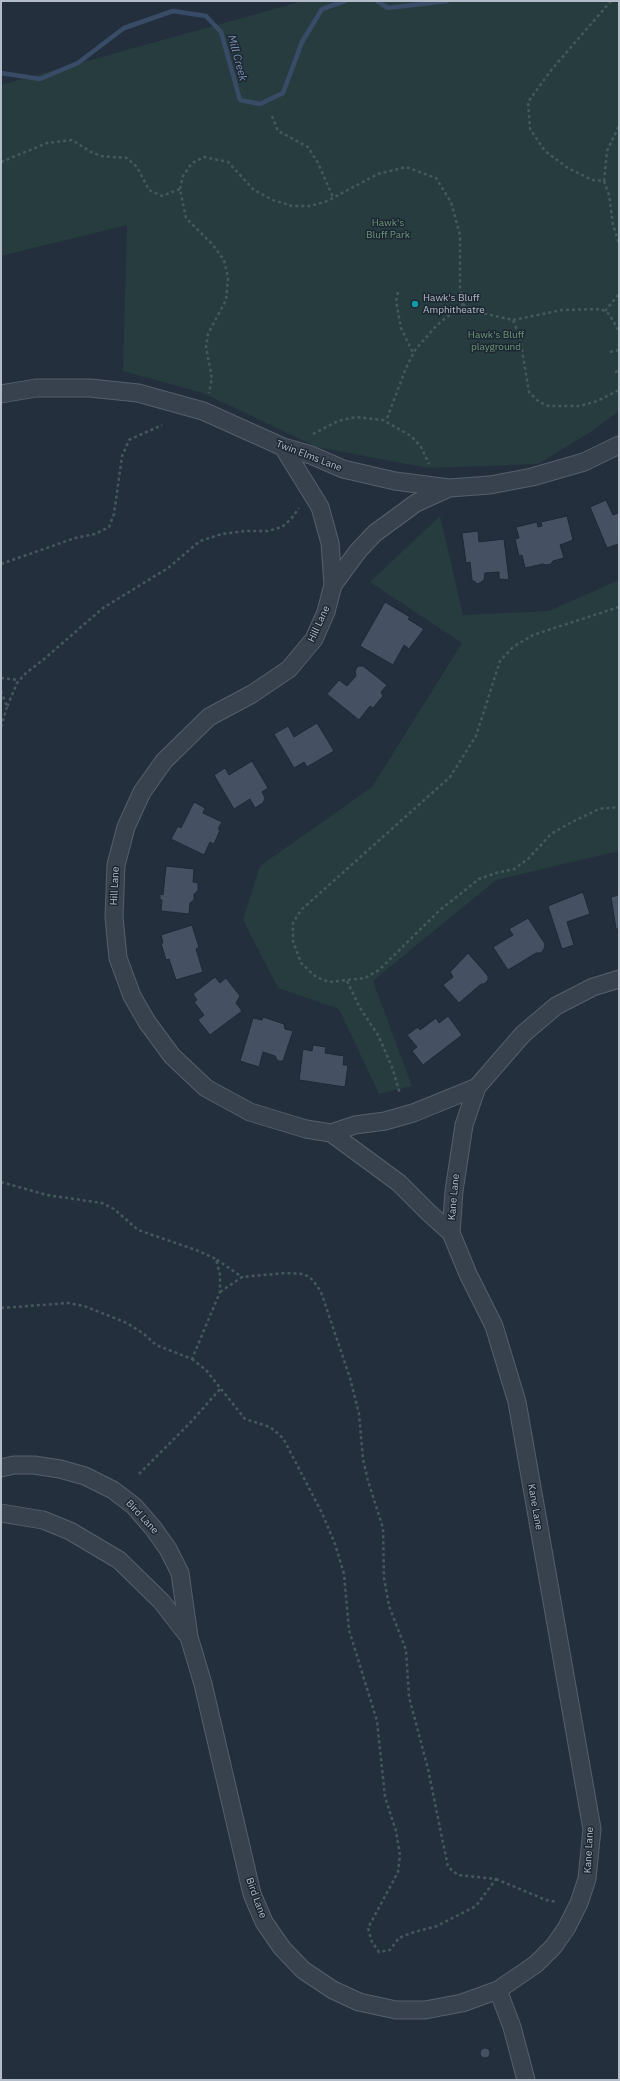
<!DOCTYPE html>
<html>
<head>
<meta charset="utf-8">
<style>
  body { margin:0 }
  #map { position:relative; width:620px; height:2081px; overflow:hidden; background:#242f3e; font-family:"IBM Plex Sans",sans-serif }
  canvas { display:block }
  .frame { position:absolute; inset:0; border:2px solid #b4bcc9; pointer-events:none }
</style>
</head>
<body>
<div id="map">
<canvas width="620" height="2081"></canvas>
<div class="frame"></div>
</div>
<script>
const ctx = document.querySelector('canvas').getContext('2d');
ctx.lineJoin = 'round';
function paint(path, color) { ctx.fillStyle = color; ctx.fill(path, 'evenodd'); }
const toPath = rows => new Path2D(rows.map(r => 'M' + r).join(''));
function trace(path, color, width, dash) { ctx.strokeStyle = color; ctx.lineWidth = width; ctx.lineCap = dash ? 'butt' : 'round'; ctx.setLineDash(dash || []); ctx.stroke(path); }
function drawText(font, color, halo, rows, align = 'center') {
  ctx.font = font + ' "IBM Plex Sans",sans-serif'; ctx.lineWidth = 3; ctx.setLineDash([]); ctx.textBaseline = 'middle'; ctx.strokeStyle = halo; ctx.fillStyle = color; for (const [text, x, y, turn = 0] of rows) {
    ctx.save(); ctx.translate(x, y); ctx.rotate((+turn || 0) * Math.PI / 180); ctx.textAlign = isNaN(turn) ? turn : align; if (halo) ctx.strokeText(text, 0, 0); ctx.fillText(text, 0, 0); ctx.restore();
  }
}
paint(toPath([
  [303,1,619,1,619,411,589,433,538,464,428,468,317,447,203,393,123,371,127,225,1,256,1,85],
  [440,516,463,615,549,611,619,580,619,851,496,880,373,981,412,1086,379,1094,339,1009,278,988,243,920,260,866,372,787,462,643,370,582]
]), '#263c3f');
trace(toPath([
  [377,1,388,8,447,1],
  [1,73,40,79,78,63,124,28,173,11,206,16,221,32,240,100,260,104,283,93,302,42,322,9,345,1]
]), '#394c67', 4.5);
const building = toPath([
  [606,500,613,515,619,513,619,546,618,544,607,548,590,507,606,500],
  [567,516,573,540,560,545,564,558,553,561,551,564,546,565,543,564,525,568,522,555,519,556,515,539,519,538,516,527,537,522,538,527,542,526,541,522,567,516],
  [478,531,479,542,504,539,509,580,499,579,499,572,485,573,484,580,478,584,472,580,470,562,466,563,462,533,478,531],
  [385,602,410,617,408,619,424,629,409,649,404,645,393,665,360,646,385,602],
  [358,666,363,666,387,685,381,692,383,696,373,708,370,706,359,720,327,694,339,680,347,686,356,676,355,671,358,666],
  [317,723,334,751,307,767,304,762,294,768,274,734,288,726,294,737,317,723],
  [252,761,268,788,262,792,265,798,263,803,255,808,250,799,234,809,214,775,225,768,229,775,252,761],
  [194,802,205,808,203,813,222,822,218,829,220,830,214,844,210,842,204,855,171,839,178,826,181,828,194,802],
  [166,866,194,869,193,882,198,883,198,891,194,894,194,900,190,903,189,914,161,911,162,900,160,900,160,894,163,895,166,866],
  [583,892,590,914,567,922,574,945,562,949,548,906,583,892],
  [619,895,619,929,616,929,611,897,619,895],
  [528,918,545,944,544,949,541,953,536,953,508,970,493,947,513,935,509,929,528,918],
  [192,925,199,947,196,949,203,972,176,980,169,959,166,960,161,943,163,943,161,935,192,925],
  [468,953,488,976,488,980,484,984,481,984,459,1003,443,985,453,977,450,972,468,953],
  [215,977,220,983,226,978,240,996,236,1003,242,1011,210,1035,198,1020,204,1015,194,1002,197,1000,193,994,215,977],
  [448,1016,462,1035,423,1065,412,1051,417,1047,407,1035,418,1027,420,1030,436,1018,439,1023,448,1016],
  [263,1017,284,1024,285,1029,293,1031,283,1061,278,1061,275,1056,263,1052,259,1067,240,1061,253,1018,262,1020,263,1017],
  [313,1045,326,1047,325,1053,344,1056,343,1065,348,1065,345,1087,299,1080,303,1049,312,1051,313,1045],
  '480 2053a5 5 0 1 1 10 0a5 5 0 1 1-10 0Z'
]);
paint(building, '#455162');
trace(building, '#1f2835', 1);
const minor = toPath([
  [1,394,36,388,90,388,138,393,203,411,283,447,311,455,343,469,395,481,449,488,490,485,532,477,584,462,619,445],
  [283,447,320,507,330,543,333,585,326,612,314,639,289,669,252,694,209,717,164,761,142,792,126,827,116,865,114,917,118,958,132,996,147,1022,172,1056,206,1088,250,1112,306,1129,331,1133,399,1183,428,1212,451,1233],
  [333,585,358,551,375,533,416,503,449,488],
  [331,1133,355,1125,385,1121,413,1113,477,1087],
  [1,1468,14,1465,34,1465,60,1469,85,1476,113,1490,134,1506,153,1528,168,1549,180,1573,189,1637,203,1684,252,1894,264,1922,282,1948,303,1970,333,1990,359,2002,396,2010,425,2010,462,2003,498,1990],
  [1,1513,43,1520,70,1531,119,1560,161,1601,189,1637],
  [526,2080,512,2027,498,1990,536,1964,554,1946,567,1927,579,1903,587,1879,592,1829,517,1402,494,1326,468,1274,451,1233,454,1191,464,1125,477,1087,523,1034,556,1006,593,987,619,979]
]);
trace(minor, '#565f6c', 19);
trace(toPath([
  [611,1,552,69,528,102,530,129,545,151,568,168,592,180,604,181,607,151,619,126],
  [272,116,278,131,308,147,318,163,333,197],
  [1,162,47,143,72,140,91,152,101,156,127,158,137,167,149,190,162,196,180,189,186,218,213,245,224,260,228,278,226,300,208,334,206,347,212,378,209,393],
  [604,181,609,195,613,224,619,244],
  [180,189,183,176,192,163,204,157,228,162,254,190,273,200,292,206,310,206,325,202,378,174,406,167,436,178,451,202,460,235,460,288,463,304,436,326,415,350,406,368,386,421],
  [398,292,396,301,401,328,413,353],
  [463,304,469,310,513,320,520,338,529,392,539,402,549,406,580,406,597,401,619,390],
  [605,311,619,294],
  [513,320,562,310,601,309,609,314,619,331],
  [610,352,619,350],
  [615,372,619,371],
  [313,434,338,421,356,417,383,420,411,436,421,447,429,464],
  [1,564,75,538,95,534,109,527,114,514,122,456,129,440,162,425],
  [619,607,533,635,513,647,500,661,476,736,450,777,301,910,293,923,293,941,301,963,316,977,329,982,365,978,379,970,440,910,479,879,496,873,514,869,528,859,551,834,572,822,599,809,619,807],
  [1,678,19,680],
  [1,691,7,707,17,683,26,673,43,660,103,608,168,568,200,541,222,534,246,531,268,531,282,527,291,519,299,508],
  [1,727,7,707],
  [347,981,360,1008,378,1035,392,1067,400,1094],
  [1,1182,47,1195,102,1203,114,1209,138,1230,196,1250,216,1259],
  [1,1308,68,1303,84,1306,127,1323,144,1334,156,1345,192,1359,220,1292,220,1275,216,1259,242,1277,220,1292],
  [192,1359,206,1370,245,1419,270,1427,283,1438,322,1513,335,1544,344,1574,349,1630,377,1721,385,1797,396,1831,400,1855,398,1872,368,1928,372,1942,379,1952,390,1950,399,1938,411,1933,437,1926,476,1906,496,1879,458,1875,448,1867,428,1769,409,1697,406,1650,389,1606,384,1578,383,1528,368,1481,363,1459,359,1414,350,1378,321,1292,313,1280,304,1274,285,1273,242,1277],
  [139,1474,190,1423,221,1388],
  [496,1879,546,1900,557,1902]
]), '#44595c', 2.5, [3, 3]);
trace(minor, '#38414e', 17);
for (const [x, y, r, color] of [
  [415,304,4,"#0f9aa8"]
]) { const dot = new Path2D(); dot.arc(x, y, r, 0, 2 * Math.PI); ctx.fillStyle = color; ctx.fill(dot); trace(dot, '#1d2633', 1.5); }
drawText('10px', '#6b9a76', '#1d2633', [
  ["Hawk's",388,223],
  ["Bluff Park",388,235],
  ["Hawk's Bluff",496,335],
  ["playground",496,347]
]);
drawText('10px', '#b4bcc9', '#1d2633', [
  ["Hawk's Bluff",423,298],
  ["Amphitheatre",423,310]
], 'left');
drawText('10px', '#b4bcc9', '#1d2633', [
  ["Twin Elms Lane",309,456,21],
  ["Hill Lane",319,624,-65],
  ["Hill Lane",115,886,-87],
  ["Kane Lane",454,1197,-85],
  ["Kane Lane",535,1507,80],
  ["Bird Lane",142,1517,47],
  ["Kane Lane",589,1850,-87],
  ["Bird Lane",256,1898,70]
]);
drawText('italic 11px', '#7c92b1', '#1d2633', [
  ["Mill Creek",237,58,75]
]);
</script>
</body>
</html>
